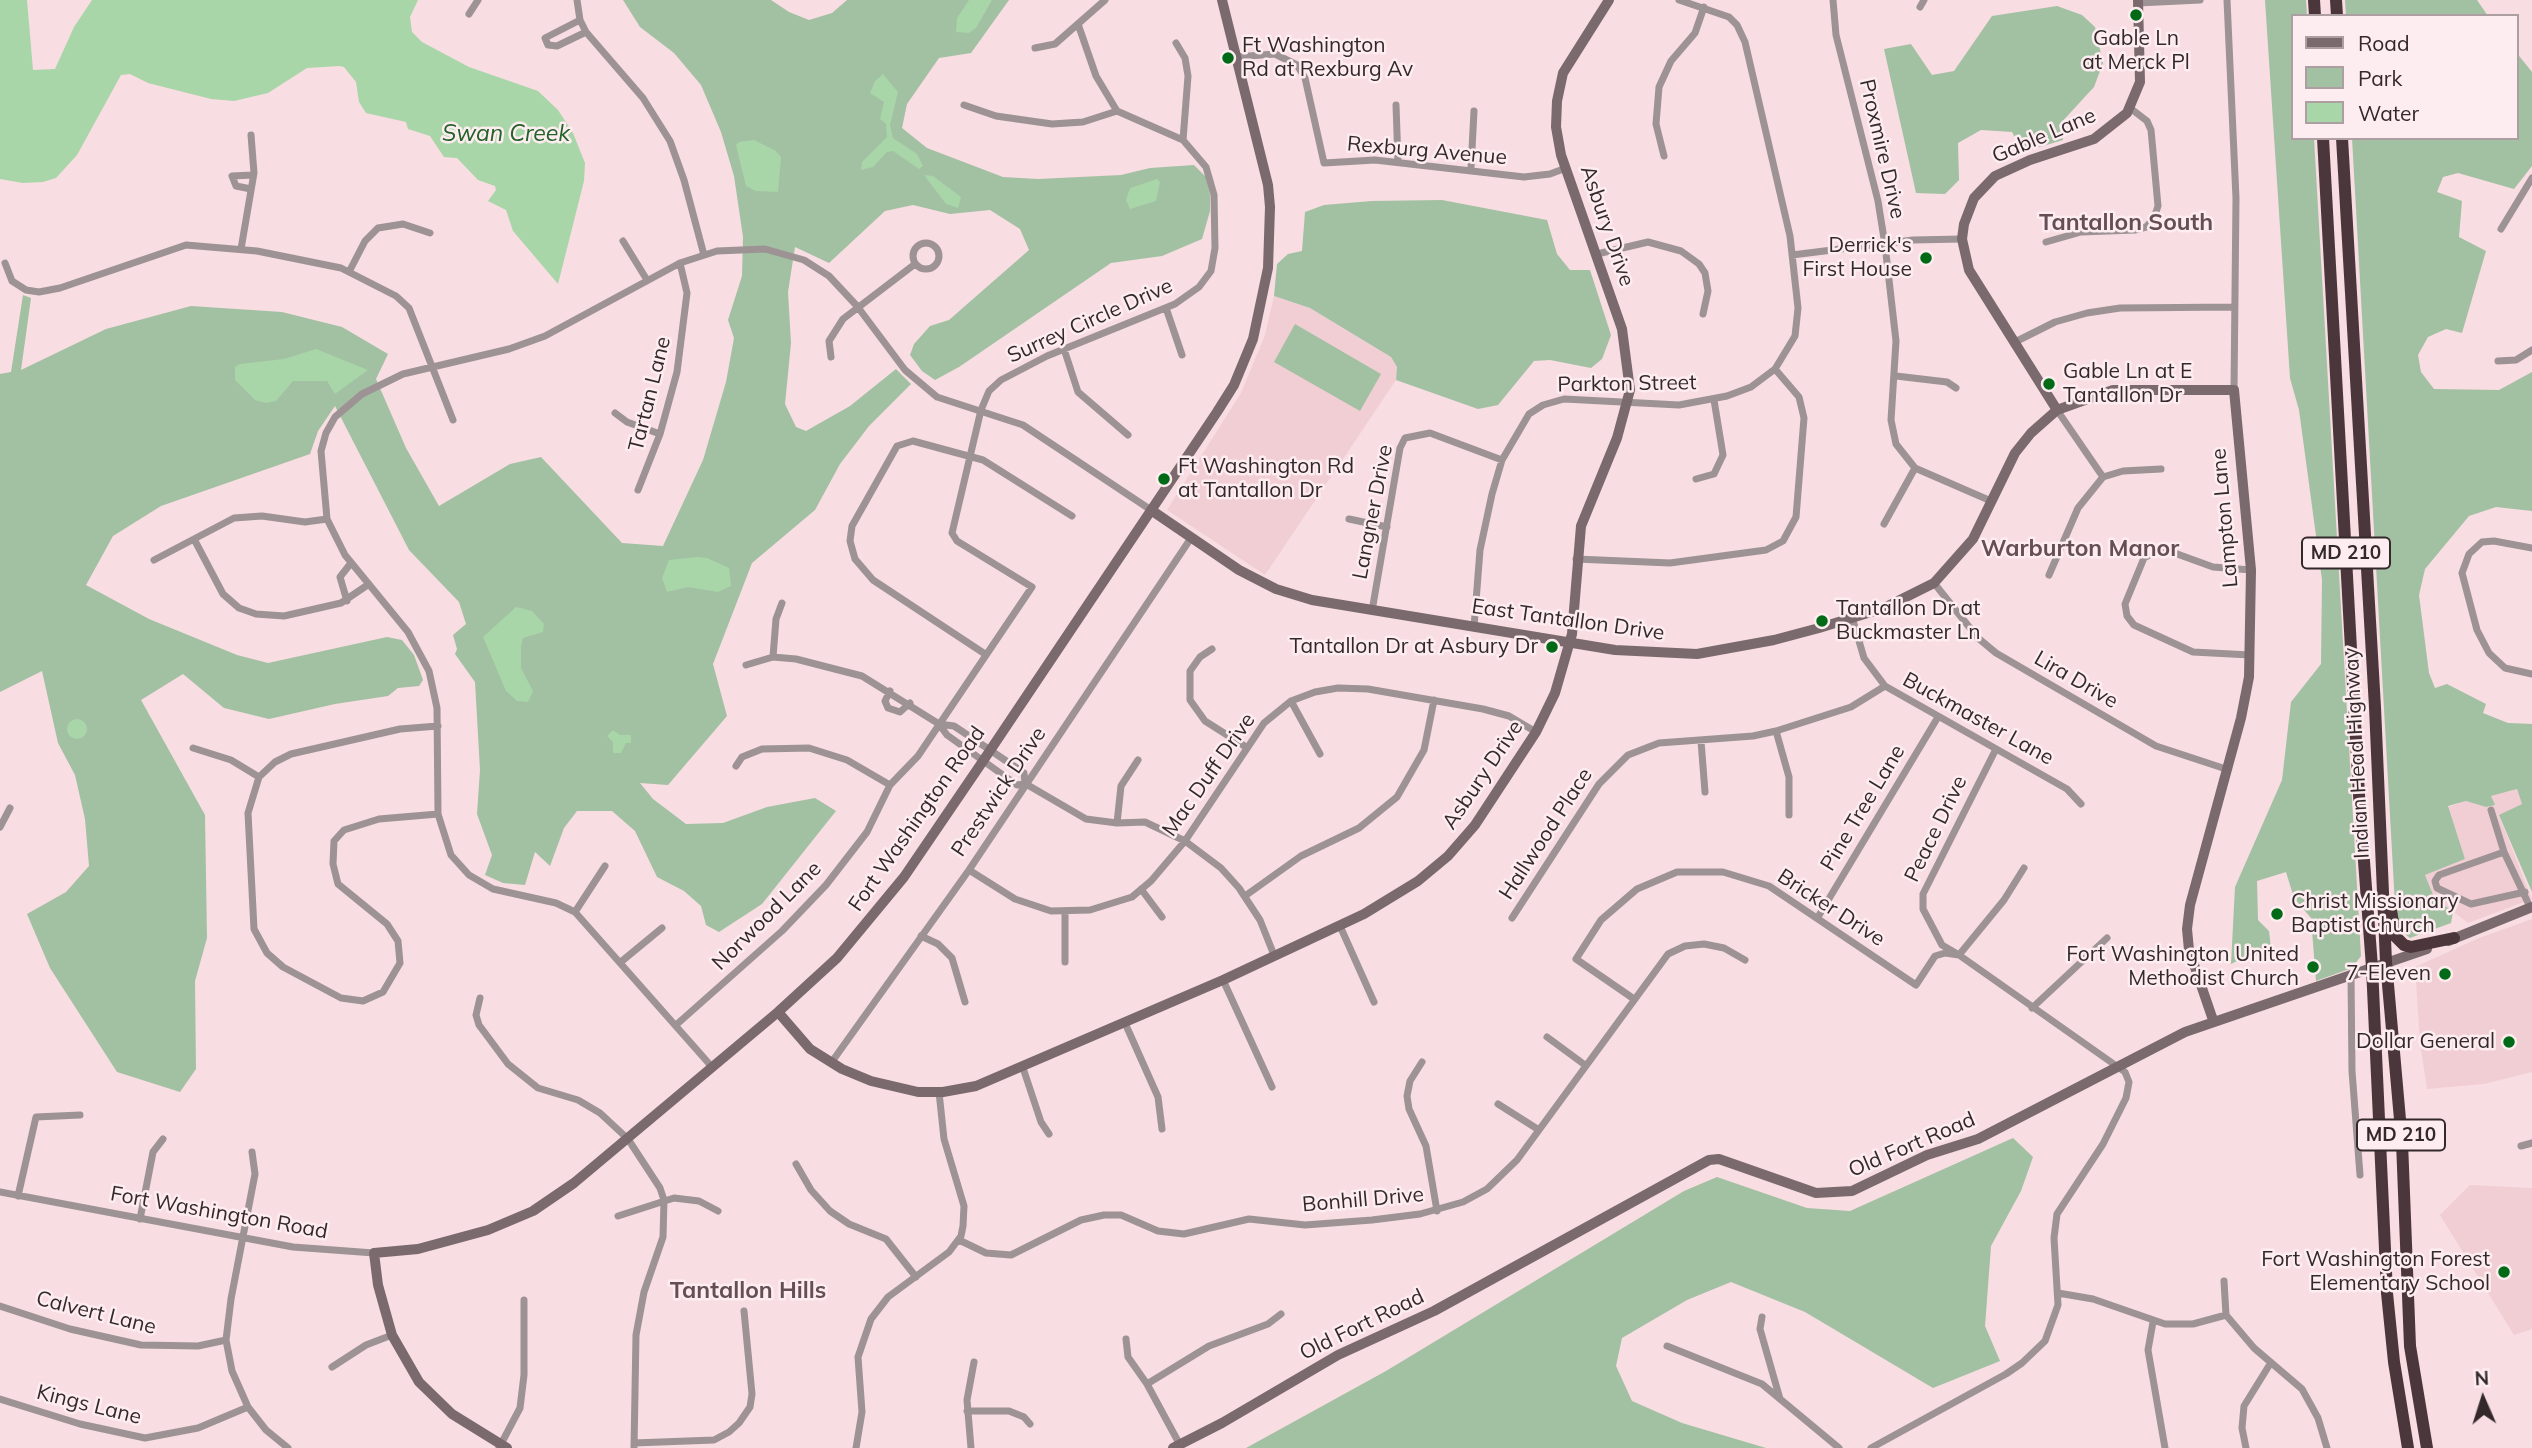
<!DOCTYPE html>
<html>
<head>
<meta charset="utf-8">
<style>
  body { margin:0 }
  #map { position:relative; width:2532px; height:1448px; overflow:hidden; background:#f8dde2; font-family:Mulish,sans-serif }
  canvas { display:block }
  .legend { position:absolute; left:2291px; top:14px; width:228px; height:126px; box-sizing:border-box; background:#feedf0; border:2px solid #ad9fa1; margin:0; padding:9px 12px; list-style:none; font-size:21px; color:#33292b }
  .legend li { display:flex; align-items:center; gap:14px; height:35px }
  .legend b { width:35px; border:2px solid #ad9fa1 }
  .north { position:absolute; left:2448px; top:1364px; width:70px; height:70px; -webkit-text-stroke:5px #feedf0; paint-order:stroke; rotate:357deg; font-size:19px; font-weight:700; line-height:28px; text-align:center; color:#33292b }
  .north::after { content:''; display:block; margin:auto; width:24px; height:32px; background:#33292b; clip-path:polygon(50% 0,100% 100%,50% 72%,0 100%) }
</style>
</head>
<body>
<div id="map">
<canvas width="2532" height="1448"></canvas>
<ul class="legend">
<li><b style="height:9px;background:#7a6a6d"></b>Road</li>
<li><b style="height:19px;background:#a2c0a2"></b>Park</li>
<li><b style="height:19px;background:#a8d6a8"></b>Water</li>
</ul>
<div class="north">N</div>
</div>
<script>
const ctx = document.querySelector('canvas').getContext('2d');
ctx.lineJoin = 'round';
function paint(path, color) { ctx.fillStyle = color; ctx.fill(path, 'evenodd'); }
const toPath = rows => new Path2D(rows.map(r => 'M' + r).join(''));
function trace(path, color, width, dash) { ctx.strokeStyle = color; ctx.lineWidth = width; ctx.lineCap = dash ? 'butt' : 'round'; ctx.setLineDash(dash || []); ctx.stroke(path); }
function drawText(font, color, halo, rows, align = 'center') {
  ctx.font = font + ' Mulish,sans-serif'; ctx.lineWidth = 5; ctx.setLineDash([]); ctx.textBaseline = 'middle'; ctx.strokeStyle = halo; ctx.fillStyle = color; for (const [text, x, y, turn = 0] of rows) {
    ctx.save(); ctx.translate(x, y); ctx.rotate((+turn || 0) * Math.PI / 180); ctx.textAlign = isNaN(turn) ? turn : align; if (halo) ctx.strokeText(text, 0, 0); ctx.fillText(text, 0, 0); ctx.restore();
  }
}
paint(toPath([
  [1274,296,1310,308,1391,357,1397,367,1396,380,1265,575,1167,510,1241,393,1265,335],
  [2517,789,2522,804,2499,816,2532,899,2468,923,2434,897,2425,875,2465,859,2448,807,2466,801,2486,807,2494,805,2491,796],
  [2532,919,2532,1072,2484,1084,2427,1089,2420,1042,2415,967,2479,938],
  [2470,1185,2532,1188,2532,1329,2514,1335,2440,1215]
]), '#f1ced4');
paint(toPath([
  [623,0,771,0,789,12,809,20,832,13,847,0,1009,0,971,53,939,58,907,104,902,128,927,148,1003,177,1038,179,1121,175,1150,168,1194,165,1206,177,1210,195,1210,211,1202,239,1162,256,1111,263,959,367,935,380,922,371,910,355,914,344,930,326,949,320,1029,250,1020,229,990,210,950,214,913,205,885,211,829,263,795,247,788,292,791,343,785,404,796,427,806,431,850,406,896,369,911,384,869,426,840,464,815,510,752,563,713,664,727,716,668,785,640,783,653,799,686,824,723,823,767,807,815,798,836,811,762,904,719,932,706,925,701,906,684,891,657,877,635,831,612,811,577,811,564,828,550,866,535,852,525,885,503,883,485,875,492,855,477,814,480,770,475,682,455,654,457,649,453,635,466,624,459,602,409,550,335,406,318,431,310,454,161,506,113,536,86,585,149,619,237,655,268,663,387,637,402,640,414,655,423,680,419,686,398,688,388,696,335,704,269,719,224,708,183,674,141,700,205,815,207,938,195,981,196,1069,180,1092,117,1072,50,968,27,914,66,892,89,866,85,819,75,775,58,743,42,671,0,692,0,374,11,372,23,295,31,298,21,370,106,329,191,306,282,312,342,327,388,354,376,379,406,448,439,506,510,464,541,457,622,543,663,546,703,460,726,382,734,338,728,320,742,276,743,237,734,176,721,132,701,85,674,53,640,27],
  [2265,0,2306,0,2307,16,2292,16,2292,138,2314,138,2361,956,2352,968,2316,981,2311,918,2294,898,2286,872,2257,881,2258,920,2269,931,2272,957,2251,954,2231,964,2235,887,2282,780,2291,702,2321,664,2322,580,2299,410,2290,378],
  [2345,0,2477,0,2488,16,2346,16],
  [2057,6,2082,15,2095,27,2103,63,2094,87,2059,125,2063,140,2023,152,2012,132,1981,130,1958,143,1959,180,1945,194,1916,193,1884,49,1911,44,1932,75,1954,71,1992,16],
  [2516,52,2532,72,2532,166,2514,189,2458,173,2443,177,2437,192,2462,201,2459,237,2486,251,2462,333,2446,329,2428,337,2418,355,2421,372,2434,389,2499,390,2532,372,2532,511,2496,507,2469,516,2425,569,2419,595,2429,673,2435,688,2447,684,2486,704,2483,713,2508,723,2532,724,2532,892,2499,815,2522,804,2517,789,2491,796,2495,805,2486,807,2466,801,2448,806,2465,859,2425,875,2434,897,2453,912,2451,923,2410,938,2400,930,2395,905,2352,138,2516,138],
  [1442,200,1547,220,1557,254,1570,270,1590,270,1611,335,1602,359,1591,368,1550,360,1534,361,1498,405,1478,409,1396,380,1397,367,1391,357,1310,308,1274,296,1277,264,1288,254,1302,251,1305,212,1324,205,1372,201],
  [1295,324,1381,374,1360,411,1274,362],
  [2013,1138,2033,1157,2021,1191,1991,1246,1985,1326,2000,1361,1933,1388,1805,1312,1731,1282,1687,1300,1622,1338,1616,1366,1632,1401,1682,1423,1766,1448,1246,1448,1386,1371,1684,1191,1717,1177,1807,1208,1850,1211]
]), '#a2c0a2');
paint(toPath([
  [0,0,27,0,33,70,55,69,74,27,92,0,418,0,410,17,412,32,422,42,469,67,538,91,558,110,573,133,585,163,584,181,558,284,513,231,506,210,488,201,496,190,495,186,478,180,457,158,444,157,430,136,408,129,406,122,366,113,359,102,356,82,344,67,339,66,307,68,268,93,234,101,211,99,148,83,130,74,121,75,77,155,56,178,43,182,23,183,0,179],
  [969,0,992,0,976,28,969,33,956,32,957,18],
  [883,74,898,92,890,125,893,138,917,154,923,166,919,169,893,151,887,152,873,167,861,170,862,162,887,137,886,124,880,119,884,102,870,93,875,81],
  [754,140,776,151,781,157,778,192,756,191,746,186,736,145,739,142],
  [924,175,933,176,961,197,958,208,946,204],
  [1157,179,1160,182,1156,201,1130,209,1126,200,1130,188],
  [316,349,368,370,335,394,327,381,293,381,276,401,266,403,255,400,235,380,235,367,240,364,284,359],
  [698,557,707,558,729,568,731,586,718,592,688,587,667,592,662,578,669,560],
  [516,607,532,611,544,624,543,632,523,638,521,646,521,668,533,691,528,702,517,701,506,691,483,637],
  '67 729a10 10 0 1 1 20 0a10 10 0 1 1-20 0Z',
  [613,730,620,735,631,735,631,743,626,743,621,753,613,753,613,742,607,736]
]), '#a8d6a8');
trace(toPath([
  [577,0,580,20,586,32,643,98,670,141,684,180,704,255],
  [1833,0,1836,35,1878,201,1885,245,1896,341,1891,420,1896,444,1915,468,1991,501],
  [2227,0,2236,198,2234,390],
  [2138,3,2200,0],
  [1920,7,1924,0],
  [469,14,478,0],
  [580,20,545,38,548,45,557,46,586,32],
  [1176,43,1185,58,1188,76,1183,140],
  [1035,48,1055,44,1105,0],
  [1236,57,1275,54,1297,65,1305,78,1324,163,1375,160,1524,177,1550,174,1566,168],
  [964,105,996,116,1052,124,1083,122,1117,111],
  [1396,105,1398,162],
  [1664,156,1656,124,1659,87,1671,61,1695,33,1704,7],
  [1471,168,1474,111],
  [251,189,236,186,232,176,253,175],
  [2501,229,2532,178],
  [623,241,647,280],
  [2046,242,2081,232,2135,230,2146,227,2154,218,2158,206,2151,130,2147,121,2130,108],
  '913 256a13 13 0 1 1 26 0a13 13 0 1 1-26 0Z',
  [241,249,254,173,251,135],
  [1597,254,1648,242,1681,251,1699,264,1705,273,1708,291,1703,314],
  [1792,255,1913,240,1962,239],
  [5,263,12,281,26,290,39,292,60,288,186,245,257,251,341,268,396,296,409,308,453,420],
  [349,272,365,241,378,228,403,224,430,233],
  [1166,308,1182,355],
  [2015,342,2055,322,2087,313,2120,308,2235,307],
  [1064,349,1078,392,1128,435],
  [831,357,829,341,843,319,915,264],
  [2498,361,2516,360,2532,350],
  [1896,376,1947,382,1956,388],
  [2057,410,2103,477],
  [615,413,627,422,660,434],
  [1696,479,1714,474,1723,455,1714,400],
  [638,490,660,434,677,372,687,293,680,263],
  [1349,519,1387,527],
  [1884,524,1915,468],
  [194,539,223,594,239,608,256,614,284,616,341,603,369,584],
  [2532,548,2494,541,2482,542,2469,554,2462,573,2477,630,2489,653,2505,668,2532,674],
  [1576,559,1670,563,1766,550,1783,541,1796,517,1804,418,1799,397,1775,369],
  [154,560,234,518,262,516,305,522,327,519],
  [2049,575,2078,508,2103,477,2123,471,2161,469],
  [1934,583,1978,638,1996,653,2156,746,2226,769],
  [347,601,340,577,351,563],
  [1372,611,1400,448,1405,438,1430,433,1502,460],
  [1852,617,1864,658,1885,686,2067,789,2081,804],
  [1474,627,1480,550,1492,494,1502,460,1529,414,1543,405,1564,399,1679,405,1727,396,1751,387,1775,369,1795,336,1798,308,1790,236,1745,42,1737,25,1729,17,1679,0],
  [1212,649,1200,657,1190,671,1190,700,1205,721,1246,747],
  [985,654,873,580,855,559,850,541,852,526,897,446,913,441,983,460,1072,516],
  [2250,655,2193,652,2134,625,2127,616,2125,604,2144,558,2157,551,2169,551,2213,567,2251,570],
  [773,657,776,619,782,603],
  [746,665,773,657,796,659,862,676,939,724,947,735,1017,785,1026,784],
  [890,691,885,701,888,708,900,712,910,703],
  [1291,701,1320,754],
  [939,724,954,726,990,750,1024,773,1025,783],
  [1776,731,1789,777,1789,815],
  [1701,741,1705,792],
  [193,748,231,760,259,777],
  [1996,749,1923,894,1923,909,1942,945,1959,955,2004,900,2024,868],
  [736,766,742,757,762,749,809,748,847,760,890,785],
  [1026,784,1086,819,1117,823,1145,822,1185,841,1221,868,1239,888,1260,920,1274,955],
  [2491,810,2504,852,2530,907],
  [438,814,379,819,344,830,334,841,333,864,338,884,387,924,398,941,400,963,383,992,363,1001,341,998,283,967,267,953,254,929,248,813,259,777,275,762,291,754,400,729,438,726],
  [1117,823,1121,786,1138,760],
  [0,827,10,808],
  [2504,852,2439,875,2435,881,2437,888,2471,904,2525,892],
  [969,870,1015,899,1051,911,1090,910,1132,897,1151,881,1185,841,1264,723,1291,701,1315,692,1338,688,1368,689,1483,709,1509,716,1536,732],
  [1141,889,1162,917],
  [1245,896,1301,856,1359,828,1397,797,1424,750,1434,700],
  [575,912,605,866],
  [1818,917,1938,717],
  [1512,918,1599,784,1628,755,1659,743,1753,736,1776,731,1851,707,1885,686],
  [1340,926,1374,1002],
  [921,936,938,944,952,958,965,1002],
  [622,961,662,928],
  [1065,962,1065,912],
  [2351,976,2352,1071,2360,1175],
  [1223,980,1272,1087],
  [480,998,476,1015,479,1025,508,1064,538,1088,578,1100,600,1113,628,1139,660,1188,664,1200,663,1237,644,1292,636,1335,634,1448],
  [1634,999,1576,959,1601,920,1637,889,1677,872,1723,872,1769,886,1916,985,1935,956,1945,953,1959,955,2125,1072,2129,1082,2126,1098,2103,1144,2057,1214,2054,1238,2058,1305,2045,1341,2022,1363,2006,1374,1871,1448],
  [2032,1008,2107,938],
  [1125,1023,1158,1097,1162,1129],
  [676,1025,782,931,826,885,867,832,890,785,918,756,1032,587,957,541,952,533,981,410,989,391,1001,380,1047,356,1175,304,1199,287,1211,271,1215,248,1214,195,1206,167,1183,140,1117,111,1096,76,1078,24],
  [1547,1037,1585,1065],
  [1422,1062,1410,1081,1407,1096,1409,1109,1426,1146,1437,1211],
  [831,1063,969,870,1191,538],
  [712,1067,575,912,556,903,493,889,469,875,451,855,438,814,437,708,429,671,408,632,345,555,327,519,321,451,326,433,335,417,362,394,403,374,509,349,545,336,680,263,717,251,765,249,804,260,829,276,857,306,905,370,937,397,1023,425,1151,510],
  [1023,1068,1041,1122,1049,1134],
  [1498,1104,1539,1130],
  [2521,1146,2532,1143],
  [252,1152,255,1174,231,1299,226,1340,232,1371,248,1407,266,1430,288,1448],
  [796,1164,811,1190,830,1211,849,1224,886,1239,916,1277],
  [0,1192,293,1247,374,1253],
  [18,1196,36,1117,80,1115],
  [618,1216,674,1198,699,1201,718,1211],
  [140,1219,153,1152,163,1139],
  [959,1240,986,1253,1011,1255,1081,1220,1104,1215,1121,1215,1158,1231,1184,1234,1249,1219,1305,1225,1372,1220,1420,1214,1463,1202,1487,1189,1517,1160,1668,954,1685,946,1704,944,1724,948,1745,960],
  [2224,1281,2226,1315,2254,1348,2302,1389,2318,1418,2327,1448],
  [2058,1293,2093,1299,2165,1324,2193,1324,2226,1315],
  [0,1306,70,1329,141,1345,198,1346,226,1340],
  [1762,1317,1760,1329,1780,1399],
  [2153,1322,2148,1350,2165,1448],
  [1126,1339,1128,1357,1147,1384,1180,1445],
  [1667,1346,1762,1384,1839,1448],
  [332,1367,366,1345,392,1335],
  [1147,1384,1209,1346,1268,1324,1281,1314],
  [0,1399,80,1424,145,1438,198,1428,248,1407],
  [967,1411,1009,1411,1024,1417,1030,1424],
  [634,1443,714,1440,729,1432,739,1423,750,1407,752,1394,744,1311],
  [499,1448,520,1408,524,1375,524,1300],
  [856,1448,862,1412,858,1357,871,1319,888,1297,949,1252,961,1236,963,1226,964,1206,944,1139,939,1092],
  [971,1448,967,1400,974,1362],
  [2246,1448,2242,1428,2244,1406,2270,1364]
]), '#9d9294', 7);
trace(toPath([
  [2057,410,1969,270,1962,239,1964,224,1974,198,1995,176,2030,160,2094,139,2127,113,2140,82,2138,0],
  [1151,510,1239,570,1276,589,1312,600,1615,650,1697,654,1774,640,1819,628,1884,608,1934,583,1973,539,2015,453,2031,433,2057,410,2113,390,2234,390,2251,570,2249,677,2241,718,2190,905,2187,929,2189,950,2213,1020],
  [2448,941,2532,907],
  [778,1012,810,1049,842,1069,871,1081,918,1092,943,1092,976,1086,1223,980,1364,914,1418,881,1448,856,1475,825,1536,732,1555,693,1572,634,1581,526,1617,438,1630,390,1622,329,1561,155,1556,127,1557,101,1563,73,1609,0],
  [507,1448,452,1414,419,1382,392,1335,378,1285,374,1253,418,1249,488,1230,533,1211,574,1183,778,1012,837,958,904,877,983,761,1217,412,1234,385,1253,339,1268,268,1270,207,1268,185,1222,0],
  [1173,1448,1222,1423,1338,1355,1434,1311,1709,1160,1719,1159,1816,1193,1852,1191,1927,1155,1978,1139,2185,1032,2427,949]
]), '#7a6a6d', 10);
trace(toPath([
  [2314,0,2315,16],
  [2336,0,2337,16],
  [2323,138,2359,795,2372,967,2387,1293,2394,1362,2408,1448],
  [2342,138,2375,707,2386,962,2402,1142,2410,1346,2427,1448],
  [2391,910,2395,936,2404,945,2411,947,2454,938]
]), '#4b373b', 12);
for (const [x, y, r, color] of [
  [2136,15,7,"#006a17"],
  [1228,58,7,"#006a17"],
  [1926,258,7,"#006a17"],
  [2049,384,7,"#006a17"],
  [1164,479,7,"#006a17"],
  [1822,621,7,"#006a17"],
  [1552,647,7,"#006a17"],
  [2277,914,7,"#006a17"],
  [2313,967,7,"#006a17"],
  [2445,974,7,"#006a17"],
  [2509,1042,7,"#006a17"],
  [2504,1272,7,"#006a17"]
]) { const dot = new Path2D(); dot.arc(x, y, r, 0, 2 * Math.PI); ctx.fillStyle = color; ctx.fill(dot); trace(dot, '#feedf0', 2.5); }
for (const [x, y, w] of [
  [2346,553,88],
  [2401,1135,88]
]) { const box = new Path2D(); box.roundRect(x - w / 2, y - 15.5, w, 31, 5); ctx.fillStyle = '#feedf0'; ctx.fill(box); trace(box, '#33292b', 2); }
drawText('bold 19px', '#33292b', null, [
  ["MD 210",2346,553],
  ["MD 210",2401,1135]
]);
drawText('21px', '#33292b', '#feedf0', [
  ["Gable Ln",2136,39,"center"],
  ["at Merck Pl",2136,63,"center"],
  ["Ft Washington",1242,46,"left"],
  ["Rd at Rexburg Av",1242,70,"left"],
  ["Derrick's",1912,246],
  ["First House",1912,270],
  ["Gable Ln at E",2063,372,"left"],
  ["Tantallon Dr",2063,396,"left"],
  ["Ft Washington Rd",1178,467,"left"],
  ["at Tantallon Dr",1178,491,"left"],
  ["Tantallon Dr at",1836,609,"left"],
  ["Buckmaster Ln",1836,633,"left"],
  ["Tantallon Dr at Asbury Dr",1538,647],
  ["Christ Missionary",2291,902,"left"],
  ["Baptist Church",2291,926,"left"],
  ["Fort Washington United",2299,955],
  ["Methodist Church",2299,979],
  ["7-Eleven",2431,974],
  ["Dollar General",2495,1042],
  ["Fort Washington Forest",2490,1260],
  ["Elementary School",2490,1284]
], 'right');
drawText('21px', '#33292b', '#feedf0', [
  ["Gable Lane",2044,136,-23],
  ["Proxmire Drive",1882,149,77],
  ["Rexburg Avenue",1427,151,5],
  ["Asbury Drive",1607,226,71],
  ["Surrey Circle Drive",1090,321,-24],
  ["Parkton Street",1627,384,-1],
  ["Tartan Lane",650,394,-76],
  ["Langner Drive",1373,512,-79],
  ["Lampton Lane",2225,518,-95],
  ["East Tantallon Drive",1568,620,8],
  ["Lira Drive",2076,680,30],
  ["Buckmaster Lane",1978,719,29],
  ["Indian Head Highway",2357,753,-93],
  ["Mac Duff Drive",1209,775,-55],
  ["Asbury Drive",1483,775,-56],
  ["Prestwick Drive",999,792,-56],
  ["Pine Tree Lane",1863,808,-59],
  ["Fort Washington Road",917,819,-55],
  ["Peace Drive",1936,829,-64],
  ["Hallwood Place",1546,834,-57],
  ["Bricker Drive",1831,908,33],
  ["Norwood Lane",767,916,-45],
  ["Old Fort Road",1912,1145,-23],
  ["Bonhill Drive",1363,1200,-5],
  ["Fort Washington Road",219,1213,10],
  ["Calvert Lane",96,1313,14],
  ["Old Fort Road",1362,1325,-26],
  ["Kings Lane",89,1405,14]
]);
drawText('italic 23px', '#226227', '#feedf0', [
  ["Swan Creek",506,134]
]);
drawText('bold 23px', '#654f54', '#feedf0', [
  ["Tantallon South",2126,223],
  ["Warburton Manor",2080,549],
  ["Tantallon Hills",748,1291]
]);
</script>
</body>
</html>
